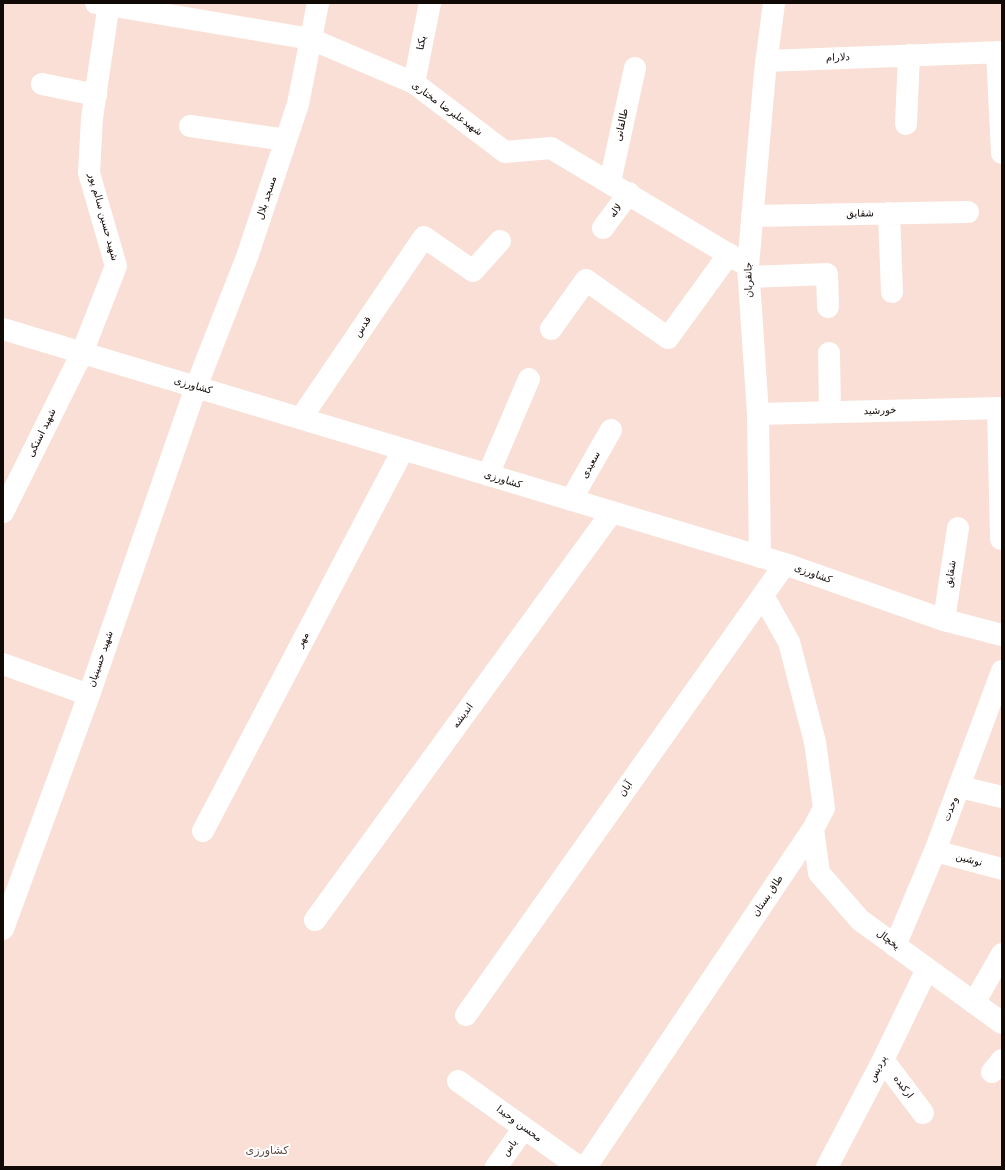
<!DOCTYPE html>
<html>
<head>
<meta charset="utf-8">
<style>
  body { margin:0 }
  #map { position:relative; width:1005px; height:1170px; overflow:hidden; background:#f9dfd5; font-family:"DejaVu Sans",sans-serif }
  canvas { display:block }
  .frame { position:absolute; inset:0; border:4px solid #110906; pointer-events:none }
</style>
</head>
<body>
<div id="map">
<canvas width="1005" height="1170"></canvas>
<div class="frame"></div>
</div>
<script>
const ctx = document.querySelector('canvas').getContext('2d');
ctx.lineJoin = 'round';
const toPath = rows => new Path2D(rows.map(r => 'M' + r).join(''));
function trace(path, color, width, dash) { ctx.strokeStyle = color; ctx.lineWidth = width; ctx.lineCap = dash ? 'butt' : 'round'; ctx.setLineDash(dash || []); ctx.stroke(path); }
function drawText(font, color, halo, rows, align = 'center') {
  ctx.font = font + ' "DejaVu Sans","Noto Naskh Arabic",sans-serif'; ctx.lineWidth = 4; ctx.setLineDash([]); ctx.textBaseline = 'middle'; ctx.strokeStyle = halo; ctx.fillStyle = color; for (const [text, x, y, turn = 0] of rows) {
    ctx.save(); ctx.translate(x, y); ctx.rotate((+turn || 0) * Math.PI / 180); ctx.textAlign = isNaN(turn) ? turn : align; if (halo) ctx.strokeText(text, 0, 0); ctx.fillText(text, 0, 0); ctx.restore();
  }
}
trace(toPath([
  [96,3,311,39,414,83,505,152,551,148,748,266],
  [997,52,1002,153],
  [766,61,1002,52],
  [414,83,430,3],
  [42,84,96,95],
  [906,124,909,55],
  [190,126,286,140],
  [610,182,635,68],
  [889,213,892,292],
  [752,216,968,212],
  [603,228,629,193],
  [749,277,827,274,828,307],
  [551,329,586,280,668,338,729,254],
  [829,353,830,412],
  [998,408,1001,539],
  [758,414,1002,408],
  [301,418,424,237,473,271,500,241],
  [488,475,529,379],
  [571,500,611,430],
  [3,512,82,353,116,266,89,173,92,118,109,3],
  [760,557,758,414,748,266,765,72,774,3],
  [944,620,958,528],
  [3,664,89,695],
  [960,787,1002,797],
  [813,829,819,873,860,920,1002,1023],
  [203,831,403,450],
  [935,851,1002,869],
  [315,920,612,512],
  [3,929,89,695,196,387,247,257,298,104,318,3],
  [895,946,935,851,1002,671],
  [974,1003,1002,954],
  [466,1015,785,564],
  [883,1060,923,1113],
  [992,1072,1002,1060],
  [458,1081,579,1167],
  [496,1167,524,1128],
  [586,1167,813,829,824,808,815,742,789,642,763,596],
  [827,1167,883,1060,927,969]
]), '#fff', 22);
trace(toPath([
  [3,329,785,564,944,620,1002,635]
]), '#fff', 22);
drawText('10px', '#110906', '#fff', [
  ["یکتا",422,43,-79],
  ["دلارام",838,58,-2],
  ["شهیدعلیرضا مختاری",447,109,36],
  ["طالقانی",622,125,-78],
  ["مسجد بلال",267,198,-72],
  ["لاله",616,211,-54],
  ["شقایق",860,214,-1],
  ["شهید حسین سالم پور",103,217,75],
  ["جانقربان",749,280,-91],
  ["قدس",363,327,-56],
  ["کشاورزی",193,386,16],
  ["خورشید",880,411,-2],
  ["شهید استکی",42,433,-64],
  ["سعیدی",591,465,-61],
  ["کشاورزی",503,480,17],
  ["کشاورزی",813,574,20],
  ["شقایق",951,574,-81],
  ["مهر",303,640,-62],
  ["شهید حسینیان",101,659,-71],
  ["اندیشه",463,716,-54],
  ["آبان",626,789,-55],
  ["وحدت",951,809,-69],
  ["نوشین",969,860,15],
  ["طاق بستان",768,896,-56],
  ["یخچال",888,940,37],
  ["پردیس",878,1069,-63],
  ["ارکیده",903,1087,53],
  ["محسن وحیدا",519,1124,36],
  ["یاس",510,1148,-54]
]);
drawText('11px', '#5f4a42', '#fff', [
  ["کشاورزی",267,1151]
]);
</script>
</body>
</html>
